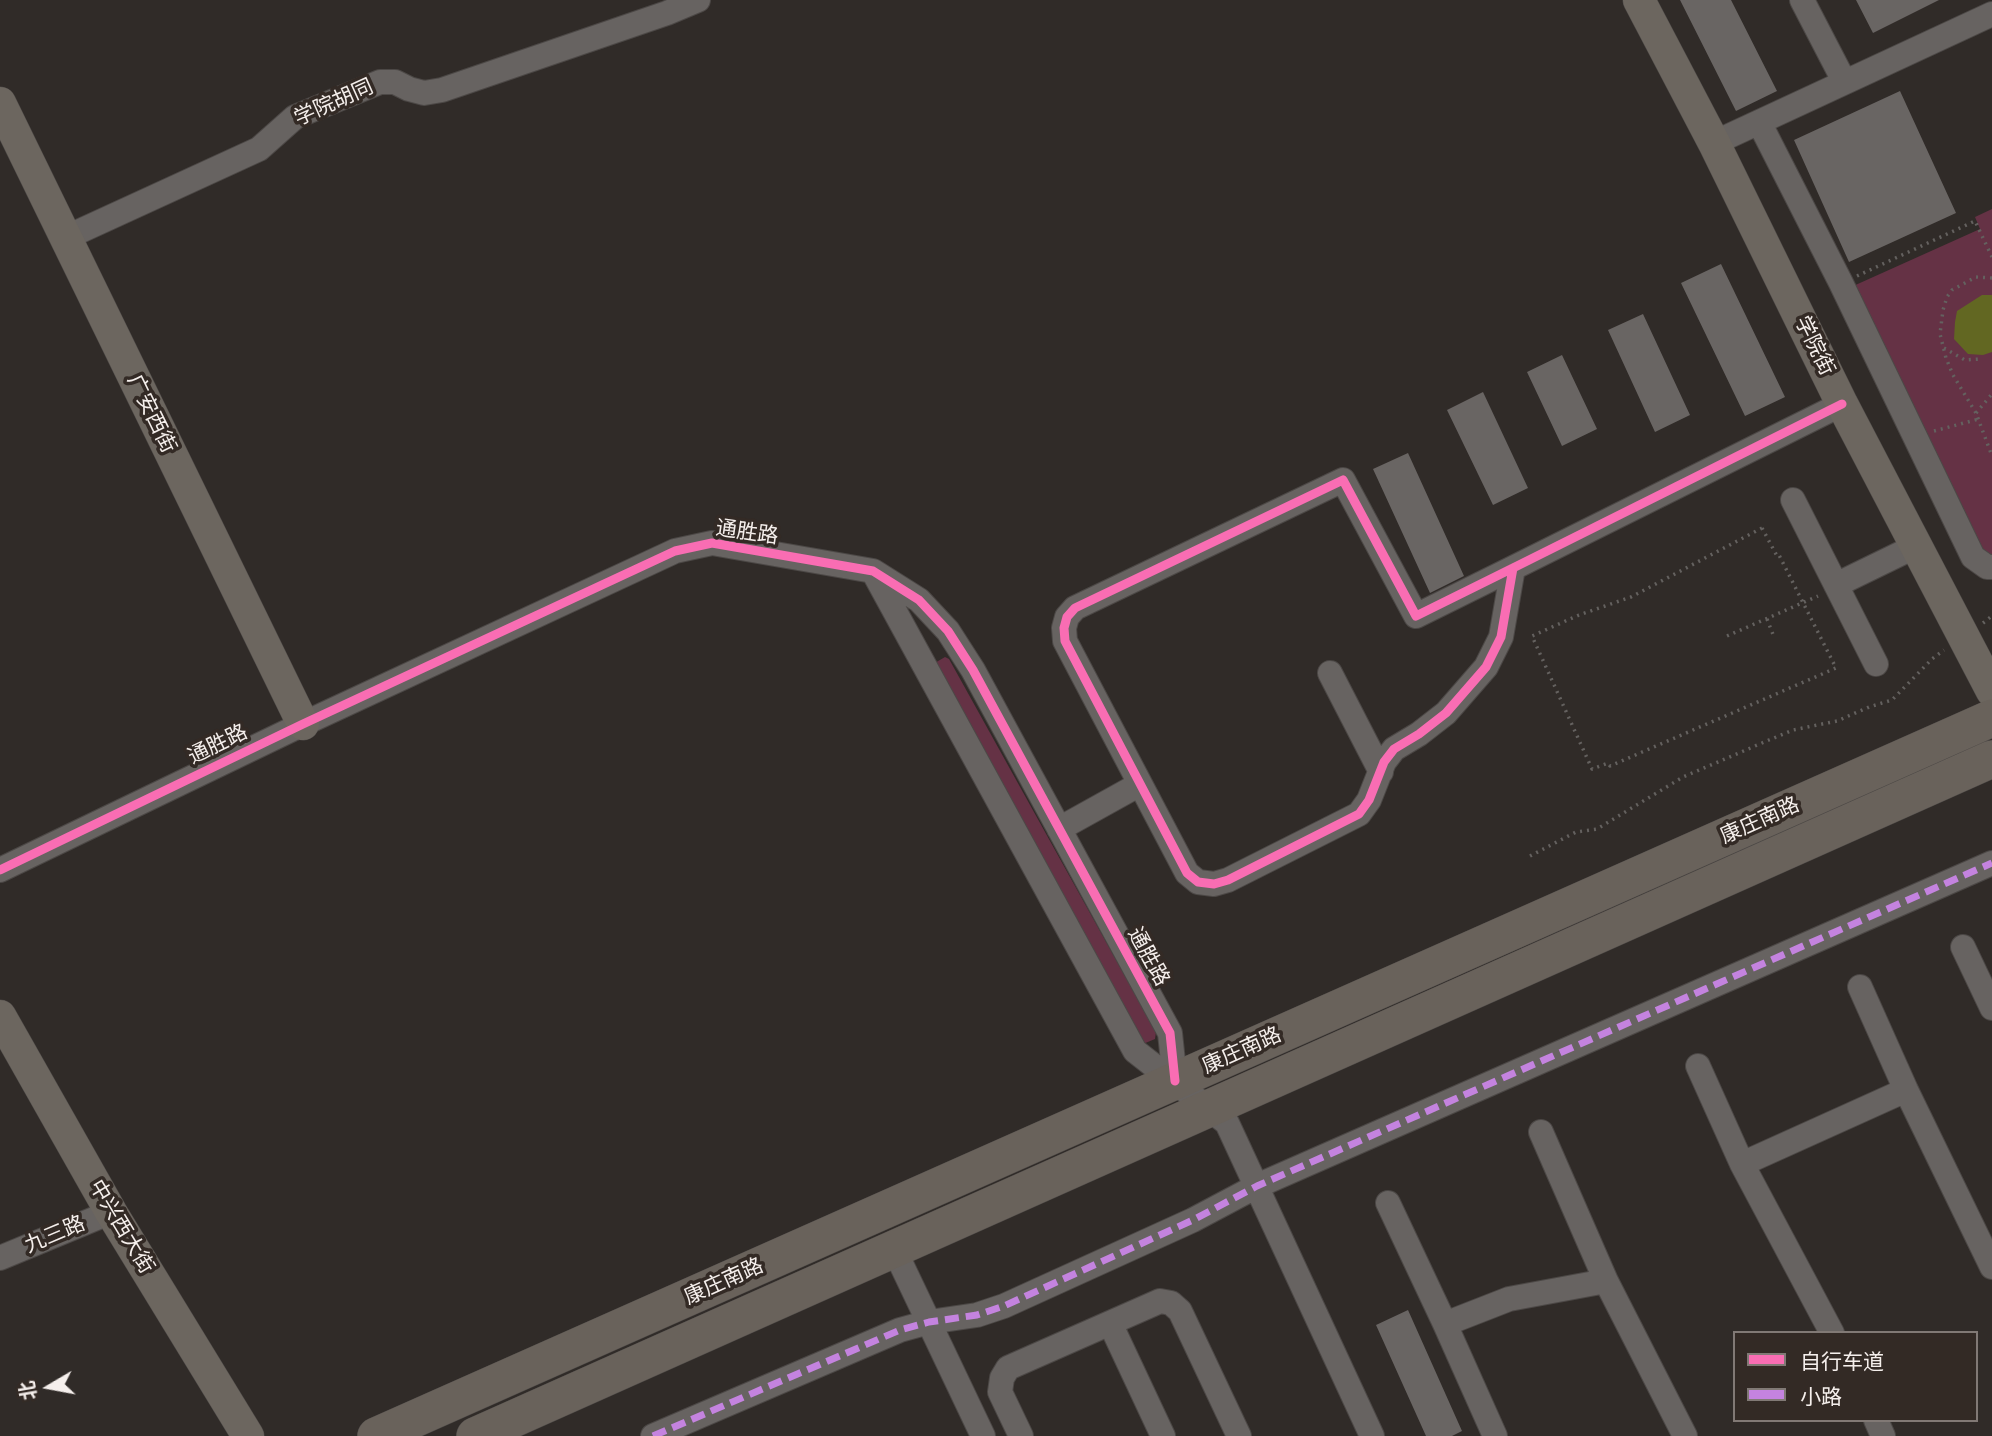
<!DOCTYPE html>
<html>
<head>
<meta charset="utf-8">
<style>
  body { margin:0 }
  #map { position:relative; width:1992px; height:1436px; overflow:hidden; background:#302b28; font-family:Arial,"Noto Sans SC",sans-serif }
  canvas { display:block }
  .legend { position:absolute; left:1733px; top:1331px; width:245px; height:91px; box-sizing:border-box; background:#332a25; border:2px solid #817975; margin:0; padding:9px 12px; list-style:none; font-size:21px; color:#f5efec }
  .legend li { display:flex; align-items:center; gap:14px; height:35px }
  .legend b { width:35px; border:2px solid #817975 }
  .north { position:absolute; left:14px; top:1352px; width:70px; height:70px; -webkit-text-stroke:5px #332a25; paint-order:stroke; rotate:260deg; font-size:19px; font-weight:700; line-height:28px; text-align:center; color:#f5efec }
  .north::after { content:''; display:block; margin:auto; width:24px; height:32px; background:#f5efec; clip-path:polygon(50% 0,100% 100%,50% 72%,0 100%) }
</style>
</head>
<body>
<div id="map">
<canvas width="1992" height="1436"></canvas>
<ul class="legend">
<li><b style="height:9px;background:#f96db3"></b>自行车道</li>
<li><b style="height:9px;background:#c483df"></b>小路</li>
</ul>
<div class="north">北</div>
</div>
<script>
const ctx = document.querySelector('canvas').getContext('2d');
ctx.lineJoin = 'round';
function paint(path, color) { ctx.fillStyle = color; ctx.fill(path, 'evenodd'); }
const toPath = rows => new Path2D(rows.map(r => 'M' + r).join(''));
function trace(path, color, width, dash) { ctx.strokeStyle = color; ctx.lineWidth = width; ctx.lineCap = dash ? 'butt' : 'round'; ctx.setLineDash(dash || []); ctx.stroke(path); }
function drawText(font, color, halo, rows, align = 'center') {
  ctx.font = font + ' Arial,"Noto Sans SC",sans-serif'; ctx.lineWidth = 7; ctx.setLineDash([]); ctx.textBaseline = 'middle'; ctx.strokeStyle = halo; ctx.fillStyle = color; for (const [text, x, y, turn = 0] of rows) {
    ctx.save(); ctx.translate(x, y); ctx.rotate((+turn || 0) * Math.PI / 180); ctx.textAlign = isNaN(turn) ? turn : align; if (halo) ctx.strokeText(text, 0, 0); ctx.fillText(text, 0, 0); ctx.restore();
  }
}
paint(toPath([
  [1992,209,1992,559,1984,557,1851,287,1980,229,1975,217],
  [945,657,949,659,1156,1032,1155,1039,1143,1044,933,664]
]), '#653245');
paint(toPath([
  [1982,295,1992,295,1992,352,1983,355,1968,354,1954,339,1955,322,1957,311]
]), '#626722');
paint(toPath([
  [1680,0,1731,0,1777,91,1736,111],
  [1856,0,1939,0,1873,33],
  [1900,91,1956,213,1849,262,1794,140],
  [1721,264,1785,397,1745,416,1681,283],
  [1643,314,1690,415,1655,432,1608,330],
  [1562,355,1597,429,1562,446,1527,372],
  [1483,392,1528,488,1493,505,1447,410],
  [1408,453,1464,576,1430,593,1373,469],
  [1408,1310,1462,1431,1452,1436,1426,1436,1376,1325]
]), '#696563');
const minor = toPath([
  [1802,0,1844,81],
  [1759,122,1841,283,1973,557,1987,567,1992,567],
  [1714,143,1992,14],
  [65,238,259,149,295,117,380,82,395,82,409,89,424,93,442,90,667,13,698,0],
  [1793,500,1876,664],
  [1513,568,1416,616,1343,480,1075,608,1067,617,1064,628,1065,641,1187,873,1198,882,1214,884,1228,880,1359,814,1369,800,1384,762,1394,749,1419,734,1446,713,1486,667,1501,637,1513,568,1842,404],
  [875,575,1135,1051,1227,1123,1372,1436],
  [1836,585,1916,546],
  [1330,673,1381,772],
  [1059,829,1140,784],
  [0,870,303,724,675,551,712,543,873,571,919,600,948,631,973,670,1170,1033,1175,1081],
  [1963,947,1992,1008],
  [1860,987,1906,1090,1992,1267],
  [1698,1066,1742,1164,1832,1333],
  [1541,1132,1606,1281,1685,1436],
  [1742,1164,1906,1090],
  [1388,1203,1445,1324,1495,1436],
  [894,1249,983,1436],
  [0,1258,111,1212],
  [1110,1323,1163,1436],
  [1445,1324,1509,1299,1606,1281],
  [1876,1420,1883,1436],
  [653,1436,900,1330,929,1322,977,1315,1004,1306,1193,1220,1257,1186,1992,863],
  [1021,1436,1000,1392,1002,1378,1008,1368,1160,1301,1171,1303,1180,1311,1239,1436]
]);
const major = toPath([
  [1639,0,1714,143,1842,404,1992,691],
  [0,103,303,724],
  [0,1016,111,1212,248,1436]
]);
const highway = toPath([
  [376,1436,1992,718],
  [475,1436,1992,759]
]);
trace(minor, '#4c4846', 26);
trace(major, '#4c4846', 33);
trace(highway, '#4c4846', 38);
trace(toPath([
  [1857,276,1975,221,1992,257],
  [1992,278,1976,277,1952,290,1947,297,1943,310,1940,334,1946,358,1953,375,1976,413,1992,456],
  [1944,348,1965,360,1980,359],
  [1976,413,1992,394],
  [1934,431,1979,419],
  [1762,528,1777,556,1779,555,1836,668,1610,766,1608,763,1592,769,1532,636,1579,615,1631,597,1762,528],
  [1767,619,1774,637],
  [1983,623,1992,616],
  [1727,636,1818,596],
  [1530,856,1576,832,1597,829,1683,777,1769,740,1793,730,1837,721,1869,707,1892,700,1932,659,1944,650]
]), '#64615f', 3.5, [2, 5]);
trace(minor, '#676361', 24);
trace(major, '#6c665f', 32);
trace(highway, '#69625b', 37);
trace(toPath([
  [653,1436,900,1330,929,1322,977,1315,1004,1306,1193,1220,1257,1186,1992,863]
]), '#c483df', 7, [14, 7]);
trace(toPath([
  [1513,568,1416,616,1343,480,1075,608,1067,617,1064,628,1065,641,1187,873,1198,882,1214,884,1228,880,1359,814,1369,800,1384,762,1394,749,1419,734,1446,713,1486,667,1501,637,1513,568,1842,404],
  [0,870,303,724,675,551,712,543,873,571,919,600,948,631,973,670,1170,1033,1175,1081]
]), '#f96db3', 9);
drawText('21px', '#f5efec', '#332a25', [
  ["学院胡同",334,103,-24],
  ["学院街",1814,346,64],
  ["广安西街",151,414,64],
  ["通胜路",747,533,8],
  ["通胜路",218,745,-26],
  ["康庄南路",1760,821,-24],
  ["通胜路",1148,957,61],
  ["康庄南路",1242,1051,-24],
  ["中兴西大街",121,1227,59],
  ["九三路",55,1235,-23],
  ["康庄南路",724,1282,-24]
]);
</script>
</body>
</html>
